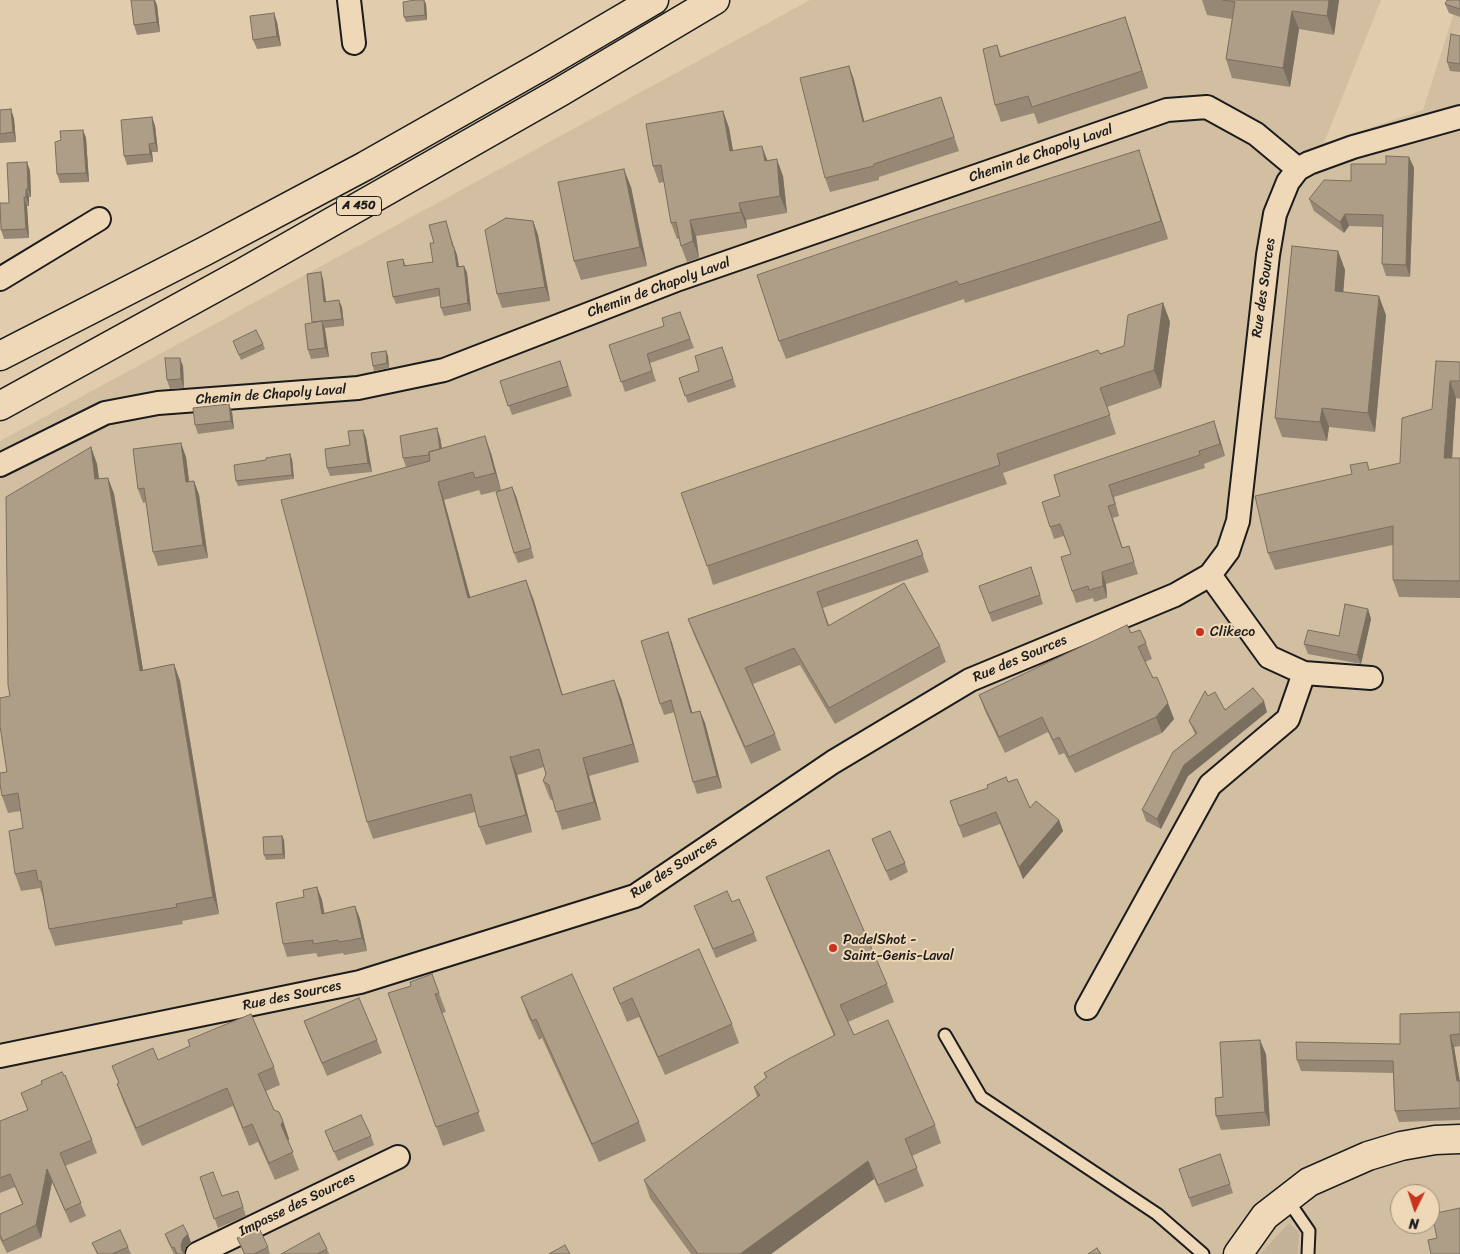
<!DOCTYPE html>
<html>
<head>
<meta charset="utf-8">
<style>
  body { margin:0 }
  #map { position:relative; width:1460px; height:1254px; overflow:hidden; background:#e1cdae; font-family:Sriracha,sans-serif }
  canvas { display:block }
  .north { position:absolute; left:1390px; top:1184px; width:50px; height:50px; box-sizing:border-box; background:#eed8b7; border:1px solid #9a8d79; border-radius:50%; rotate:184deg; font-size:14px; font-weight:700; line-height:20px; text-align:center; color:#1c1c1c }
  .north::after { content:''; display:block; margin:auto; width:18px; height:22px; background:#c8321e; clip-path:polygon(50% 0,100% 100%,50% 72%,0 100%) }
</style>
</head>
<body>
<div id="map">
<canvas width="1460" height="1254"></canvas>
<div class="north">N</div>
</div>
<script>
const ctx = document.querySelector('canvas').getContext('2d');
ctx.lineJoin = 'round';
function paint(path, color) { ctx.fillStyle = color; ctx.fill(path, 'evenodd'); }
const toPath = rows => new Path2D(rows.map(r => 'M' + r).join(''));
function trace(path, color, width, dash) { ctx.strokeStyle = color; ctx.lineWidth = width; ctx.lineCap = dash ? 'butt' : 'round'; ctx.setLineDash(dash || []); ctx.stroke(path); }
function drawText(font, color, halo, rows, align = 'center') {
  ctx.font = font + ' Sriracha,sans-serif'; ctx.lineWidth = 4; ctx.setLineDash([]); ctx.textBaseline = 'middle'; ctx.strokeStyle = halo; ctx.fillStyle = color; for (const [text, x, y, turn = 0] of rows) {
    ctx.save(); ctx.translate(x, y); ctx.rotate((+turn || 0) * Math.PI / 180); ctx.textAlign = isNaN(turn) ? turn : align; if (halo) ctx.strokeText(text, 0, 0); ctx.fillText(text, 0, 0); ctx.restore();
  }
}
paint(toPath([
  [810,0,1381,0,1324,143,1423,110,1458,0,1460,0,1460,1254,1298,1254,1299,1232,1289,1223,1260,1254,0,1254,0,441],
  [1400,1194,1430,1194,1430,1224,1400,1224]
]), '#d2bfa2');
paint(toPath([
  [1289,1223,1299,1232,1298,1254,1260,1254]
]), '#c4b298');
const service = toPath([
  [945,1035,981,1097,1157,1214,1203,1254],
  [1287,1199,1309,1231,1308,1254]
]);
const minor = toPath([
  [349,0,354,43],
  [0,279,99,219],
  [0,465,105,413,158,403,358,388,444,370,679,279,1167,110,1207,107,1256,134,1298,169],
  [1210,575,1269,657,1304,673,1371,678],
  [1087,1008,1210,785,1288,719,1304,673],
  [0,1056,360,982,635,896,833,762,970,680,1175,595,1210,575,1228,551,1238,521,1268,255,1275,214,1288,182,1298,169,1309,163,1353,147,1460,117],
  [197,1254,398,1157]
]);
const tertiary = toPath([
  [1238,1254,1265,1216,1309,1182,1368,1156,1401,1146,1435,1140,1460,1139]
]);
const motorway = toPath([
  [0,356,205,251,365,166,545,64,654,0],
  [0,406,242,273,560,92,715,0]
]);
trace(service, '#1c1c1c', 15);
trace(minor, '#1c1c1c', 26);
trace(tertiary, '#1c1c1c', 31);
trace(motorway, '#1c1c1c', 31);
trace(service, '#eed8b7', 11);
trace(minor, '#eed8b7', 22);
trace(tertiary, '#eed8b7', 28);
trace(motorway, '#eed8b7', 28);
paint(toPath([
  [424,0,426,4,427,20,406,22,404,17],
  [1202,0,1339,0,1334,35,1299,29,1290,87,1232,78,1226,59,1232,19,1207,15],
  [1460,0,1460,17,1449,13,1445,4],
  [157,5,160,32,137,35,134,25],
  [274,13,277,22,281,46,257,49,253,40],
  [1125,17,1148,88,1038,124,1034,113,1001,122,995,105,997,45,1001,56],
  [1460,36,1460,72,1450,71,1447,62],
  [849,66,854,80,864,122,941,97,959,151,879,177,879,180,830,192,825,178],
  [11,109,14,119,16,142,0,143,0,110],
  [723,111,729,128,733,151,768,160,783,176,787,213,746,220,747,228,696,236,699,258,687,262,681,246,679,239,677,239,671,223,664,182,659,183,653,166],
  [152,117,155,126,158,152,152,152,153,162,127,165,124,156],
  [83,130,86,138,89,182,60,183,57,174,61,140],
  [1409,157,1414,168,1410,277,1386,276,1382,264,1382,227,1349,226,1344,233,1314,211,1309,199,1351,181,1386,164],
  [27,162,30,171,31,197,29,197,29,206,27,206,29,238,4,239,1,230,9,203],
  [1145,168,1168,239,965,303,964,299,786,359,779,341],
  [631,187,647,266,581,280,574,261],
  [446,221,454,247,457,255,459,266,464,266,467,273,471,311,444,316,441,308,440,296,396,304,393,297,403,259,406,266,433,262],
  [533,221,538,235,550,301,502,308,497,294],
  [1338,251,1345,270,1343,292,1386,315,1375,432,1329,427,1327,441,1282,437,1275,418],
  [323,279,326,302,342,307,344,326,325,328,329,357,311,359,308,350,312,322],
  [1163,303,1170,322,1161,388,1107,407,1116,434,1003,473,1007,484,713,585,707,566,1100,354,1124,346],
  [680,312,694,348,650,363,656,381,625,392,609,345,664,326],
  [233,341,263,344,265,349,241,360],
  [722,347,736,387,688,403,679,378,699,371],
  [386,351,388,356,389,368,374,371,373,366],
  [560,361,572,396,512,415,500,381],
  [1460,362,1460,399,1456,398,1452,458,1460,458,1460,598,1399,597,1393,580,1393,545,1275,570,1268,553,1370,470,1400,463],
  [183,366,184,388,170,389,167,380],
  [232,412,234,429,198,434,195,425],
  [363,430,366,438,372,472,330,476,327,468,350,445],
  [1218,433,1225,456,1204,464,1205,468,1114,497,1119,516,1113,518,1123,548,1129,546,1138,574,1106,584,1107,598,1094,602,1093,598,1076,603,1072,591,1071,554,1064,536,1054,539,1050,527,1060,496],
  [440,437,442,448,491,453,501,490,516,496,534,558,518,563,514,553,497,491,481,495,479,490,444,500,470,597,533,598,563,695,621,698,639,762,589,776,601,820,562,830,553,801,550,799,543,781,546,774,544,767,518,775,517,774,532,832,486,845,479,827,475,812,373,839,367,822,406,467,403,458],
  [91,447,97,464,99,478,108,478,114,494,143,670,174,664,180,681,219,914,182,921,183,924,55,946,49,929,43,897,40,888,21,891,15,874,23,828,21,811,8,813,2,796,7,772,10,696],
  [186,457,189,482,194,481,199,495,208,558,158,566,153,552,146,502,143,503,138,489],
  [292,459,294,479,238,486,236,481],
  [917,540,929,572,823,608,829,625,940,646,946,662,835,724,800,665,753,684,775,734,781,750,751,764,694,635,688,619],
  [1031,567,1043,604,992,622,979,586],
  [1368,609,1371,619,1361,664,1308,654,1304,644,1339,636],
  [668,632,672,643,692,713,700,711,705,723,722,788,697,794,693,782,675,712,664,715,660,704],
  [1131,633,1146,643,1152,659,1145,662,1174,719,1162,733,1075,773,1064,753,1059,755,1048,732,1005,753,985,711,979,695],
  [1208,696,1225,710,1267,712,1188,776,1161,829,1146,821,1142,810,1195,734,1189,721],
  [1008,782,1030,808,1059,820,1063,831,1023,879,1000,824,963,838,950,801],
  [282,836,284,840,285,859,266,860,264,855],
  [872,839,905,863,908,872,890,881],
  [766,877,887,984,894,1002,848,1022,854,1035,935,1125,941,1143,912,1156,924,1186,885,1203,874,1179,771,1254,691,1254,650,1198,644,1180,757,1097,754,1087,766,1078,764,1073,834,1036,773,895],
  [317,887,322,900,324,914,355,906,360,919,367,951,344,955,343,953,318,957,316,953,287,957,283,944,304,897],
  [732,902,754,933,757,941,716,958,694,906],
  [432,974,446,1012,442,1013,485,1131,443,1146,388,993,411,986],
  [613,988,732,1024,739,1043,665,1075,639,1017,627,1022],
  [521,997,639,1122,646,1141,599,1162,542,1038,539,1040,528,1016],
  [1460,1012,1460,1046,1454,1047,1460,1081,1460,1120,1399,1122,1395,1111,1393,1073,1301,1071,1297,1060,1400,1044],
  [304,1021,377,1040,382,1053,327,1076,309,1034],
  [1266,1054,1270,1126,1221,1130,1216,1116,1223,1097],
  [158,1060,274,1067,280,1085,266,1091,274,1110,283,1121,289,1139,288,1141,299,1170,275,1180,258,1142,249,1146,233,1106,142,1146,123,1101,117,1084,119,1083,112,1066],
  [21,1093,92,1140,97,1153,65,1166,86,1216,70,1223,52,1182,41,1238,7,1253,0,1239,0,1214,22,1204,15,1187,0,1193,0,1121,28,1110],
  [325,1131,371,1136,374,1145,338,1161],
  [1220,1154,1233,1193,1192,1207,1179,1169],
  [200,1177,222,1196,238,1191,246,1216,218,1228],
  [165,1234,188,1234,191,1243,186,1247,184,1253,185,1254,174,1254,168,1242],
  [237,1238,268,1247,270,1254,244,1254],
  [92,1243,128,1247,131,1254,97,1254],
  [327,1249,329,1254,280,1254]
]), '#968874');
paint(toPath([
  [154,0,155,0,157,5,160,32,157,22],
  [424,0,426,4,427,20,425,15],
  [1329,0,1339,0,1334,35,1327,16],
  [1292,11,1299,29,1290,87,1283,68],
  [274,13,277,22,281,46,277,36],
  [1125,17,1131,34,1148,88,1142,71],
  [849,66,854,80,868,136,863,122],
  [11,109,14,119,16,142,13,132],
  [723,111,729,128,736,168,730,151],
  [152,117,155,126,158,152,155,143],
  [83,130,86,138,89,182,86,173],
  [149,144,152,152,153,162,150,154],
  [762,146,768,162,765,161],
  [1139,150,1145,168,1168,239,1161,221],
  [1409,157,1414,168,1410,277,1406,265],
  [777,159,783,176,787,213,780,196],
  [27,162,30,171,31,197,28,189],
  [624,169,631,187,647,266,640,247],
  [26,189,29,197,29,206,26,197],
  [24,197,27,206,29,238,26,229],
  [739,203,746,220,747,228,741,212],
  [1345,214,1349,226,1344,233,1340,222],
  [690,220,696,236,699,258,693,241],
  [446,221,455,253,454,247,457,255,460,274,457,267,453,247],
  [533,221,538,235,550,301,545,287],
  [1338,251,1345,270,1342,309,1335,291],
  [464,266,467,273,471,311,468,303],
  [321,272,323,279,327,309,324,302],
  [1379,296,1386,315,1375,432,1368,413],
  [339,300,342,307,344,326,342,319],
  [1163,303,1170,322,1161,388,1154,370],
  [322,321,325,330,329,357,325,348],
  [386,351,388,356,389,368,387,363],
  [180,358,183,366,184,388,181,379],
  [1450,381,1456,398,1451,475,1444,458],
  [229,404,232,412,234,429,231,421],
  [1322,408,1329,427,1327,441,1320,422],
  [1214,421,1218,433,1225,456,1220,444],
  [437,428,440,437,444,463,441,454],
  [363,430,366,438,372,472,368,463],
  [485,436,491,453,501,490,495,473],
  [181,443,186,457,191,496,186,482],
  [91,447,97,464,101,496,95,479],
  [290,454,292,459,294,479,292,475],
  [108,478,114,494,146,688,140,671],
  [194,481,199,495,208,558,203,545],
  [438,482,444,500,475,615,468,598],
  [512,487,516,496,534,558,531,548],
  [1102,572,1106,584,1107,598,1103,586],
  [526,580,533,598,568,713,562,695],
  [1368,609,1371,619,1361,664,1357,655],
  [668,632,672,643,696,725,691,713],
  [174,664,180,681,219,914,213,897],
  [614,680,621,698,639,762,633,744],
  [1264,701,1267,712,1188,776,1161,829,1157,819,1184,765],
  [1168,703,1174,719,1162,733,1156,717],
  [700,711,705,723,722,788,717,776],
  [510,756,517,774,532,832,526,815],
  [583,758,589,776,601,820,594,802],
  [1059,820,1063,831,1023,879,1019,867],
  [282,836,284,840,285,859,283,854],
  [317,887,322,900,327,927,322,914],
  [355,906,360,919,367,951,362,938],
  [1450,1035,1454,1047,1460,1084,1457,1081],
  [1260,1040,1266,1054,1270,1126,1265,1112],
  [283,1121,289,1139,288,1142,281,1125],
  [868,1161,874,1179,771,1254,740,1254],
  [47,1169,52,1182,41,1238,36,1225],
  [188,1234,191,1243,186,1247,184,1254,183,1254,181,1245,183,1239]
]), '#7a6f5e');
const building = toPath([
  [131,0,154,0,157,22,134,25,131,0],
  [415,0,424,0,425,15,404,17,403,2,415,0],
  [1223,0,1329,0,1327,16,1292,11,1283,68,1226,59,1235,2,1223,0],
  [1447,0,1460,0,1460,9,1445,4,1447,0],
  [274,13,277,36,253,40,250,16,274,13],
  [1125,17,1142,71,1032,107,1028,96,995,105,983,49,997,45,1000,57,1125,17],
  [1451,34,1460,36,1460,64,1447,62,1451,34],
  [849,66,863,122,941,97,954,137,874,164,874,166,825,178,800,78,849,66],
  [11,109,13,132,0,134,0,110,11,109],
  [723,111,730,151,762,146,765,161,777,159,780,196,739,203,741,212,690,220,693,241,681,246,676,222,671,223,661,165,653,166,646,124,723,111],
  [152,117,155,143,149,144,150,154,124,156,121,120,152,117],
  [83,130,86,173,57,174,55,142,61,140,60,131,83,130],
  [1139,150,1161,221,959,285,957,281,779,341,757,275,912,222,1139,150],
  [1386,156,1409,157,1406,265,1382,264,1383,215,1345,214,1340,222,1309,199,1324,180,1351,181,1351,164,1386,164,1386,156],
  [27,162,28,189,26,189,26,197,24,197,26,229,1,230,0,203,9,203,7,163,27,162],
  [624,169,640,247,574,261,558,182,624,169],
  [506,218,533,221,545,287,497,294,485,230,506,218],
  [446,221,453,247,454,247,457,267,464,266,468,303,441,308,439,288,393,297,387,262,403,259,404,266,433,262,430,243,434,243,429,225,446,221],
  [1292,246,1338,251,1335,291,1379,296,1368,413,1322,408,1320,422,1275,418,1292,246],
  [321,272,324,302,339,300,342,319,312,322,307,274,321,272],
  [1163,303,1154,370,1100,388,1110,415,997,454,1000,465,707,566,681,493,1098,350,1100,354,1124,346,1128,315,1163,303],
  [680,312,690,339,647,354,652,371,621,382,609,345,664,326,662,318,680,312],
  [322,321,325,348,308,350,305,324,322,321],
  [256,330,263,344,239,355,233,341,256,330],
  [722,347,733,379,685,396,679,378,699,371,695,356,722,347],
  [386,351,387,363,373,366,371,353,386,351],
  [165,358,180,358,181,379,167,380,165,358],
  [560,361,568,386,508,406,500,381,560,361],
  [1436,361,1460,362,1460,381,1450,381,1444,458,1460,458,1460,581,1393,580,1393,526,1268,553,1255,496,1352,474,1350,465,1367,462,1369,470,1400,463,1402,418,1432,409,1436,361],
  [229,404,231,421,195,425,193,408,229,404],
  [1214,421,1220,444,1199,451,1200,455,1109,485,1115,504,1108,506,1122,548,1129,546,1134,562,1102,572,1103,586,1089,590,1088,586,1072,591,1061,557,1071,554,1060,524,1050,527,1042,502,1060,496,1054,475,1214,421],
  [437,428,440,449,429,452,429,455,403,458,400,436,437,428],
  [363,430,368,463,327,468,325,449,350,445,348,431,363,430],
  [485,436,495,473,475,478,473,472,438,482,468,598,526,580,562,695,614,680,633,744,583,758,594,802,556,812,549,785,543,781,546,774,539,749,512,757,510,756,526,815,479,827,471,794,367,822,281,500,430,461,429,452,485,436],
  [181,443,186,482,194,481,203,545,153,552,144,488,138,489,133,449,181,443],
  [91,447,95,479,108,478,140,671,174,664,213,897,176,904,177,907,49,929,41,881,38,881,36,870,15,874,9,831,23,828,18,793,2,796,0,784,0,773,7,772,0,726,0,698,10,696,8,685,6,497,91,447],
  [290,454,292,475,236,481,234,465,266,460,266,458,290,454],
  [512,487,531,548,514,553,496,492,512,487],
  [917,540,923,555,817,592,828,626,904,583,940,646,829,708,794,648,745,668,775,734,745,747,688,619,917,540],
  [1031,567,1040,595,989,613,979,586,1031,567],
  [1345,604,1368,609,1357,655,1304,644,1308,630,1339,636,1345,604],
  [1127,625,1131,633,1140,630,1146,643,1138,647,1153,678,1157,677,1168,703,1156,717,1069,757,1059,737,1053,740,1042,717,999,737,979,695,1127,625],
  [668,632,691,713,700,711,717,776,693,782,671,700,660,704,641,641,668,632],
  [1253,688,1264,701,1184,765,1157,819,1142,810,1173,752,1197,733,1189,721,1205,691,1208,696,1215,692,1225,710,1253,688],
  [1006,777,1008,782,1017,779,1030,808,1036,801,1059,820,1019,867,996,812,959,826,950,801,988,788,987,785,1006,777],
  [890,831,905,863,886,871,872,839,890,831],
  [282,836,283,854,264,855,263,837,282,836],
  [829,850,887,984,840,1005,854,1035,888,1020,935,1125,905,1139,917,1168,878,1185,868,1161,740,1254,698,1254,644,1180,760,1095,754,1087,767,1077,764,1073,790,1058,835,1035,766,877,829,850],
  [317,887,322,914,355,906,362,938,339,942,338,940,313,944,313,940,283,944,276,903,304,897,303,890,317,887],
  [727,891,732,902,739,899,754,933,713,949,694,906,727,891],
  [699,949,732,1024,658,1057,632,998,620,1004,613,988,699,949],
  [432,974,439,993,435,994,479,1112,436,1127,388,993,411,986,410,982,432,974],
  [572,974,639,1122,592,1144,536,1019,532,1021,521,997,572,974],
  [359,998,377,1040,322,1063,304,1021,359,998],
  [1460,1012,1460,1034,1450,1035,1457,1081,1460,1081,1460,1108,1395,1111,1393,1061,1297,1060,1296,1042,1400,1044,1400,1014,1460,1012],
  [251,1014,274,1067,258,1074,274,1110,279,1112,283,1121,281,1125,293,1152,269,1163,252,1124,243,1128,227,1088,136,1128,117,1084,119,1083,112,1066,153,1048,158,1060,190,1046,188,1040,251,1014],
  [1260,1040,1265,1112,1216,1116,1215,1098,1223,1097,1220,1042,1260,1040],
  [62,1072,64,1076,65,1075,92,1140,60,1153,81,1203,65,1210,47,1169,36,1225,3,1241,0,1235,0,1214,23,1204,10,1174,0,1178,0,1121,28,1110,21,1093,42,1084,41,1081,62,1072],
  [361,1115,371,1136,334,1152,325,1131,361,1115],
  [1220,1154,1230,1184,1189,1198,1179,1169,1220,1154],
  [213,1172,222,1196,238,1191,243,1207,214,1219,200,1177,213,1172],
  [1460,1208,1460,1254,1431,1254,1428,1240,1437,1238,1432,1214,1460,1208],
  [183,1225,188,1234,183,1239,181,1245,182,1251,185,1254,177,1254,174,1247,172,1248,165,1234,183,1225],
  [259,1228,268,1247,254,1254,245,1254,237,1238,259,1228],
  [120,1230,128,1247,112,1254,98,1254,92,1243,120,1230],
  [319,1233,327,1249,317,1254,281,1254,319,1233],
  [565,1245,570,1254,549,1254,565,1245],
  [1097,1248,1101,1254,1088,1254,1097,1248]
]);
paint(building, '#ae9e87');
trace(building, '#7a6f5e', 1);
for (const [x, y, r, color] of [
  [1200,632,5,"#c8321e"],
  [833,948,5,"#c8321e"]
]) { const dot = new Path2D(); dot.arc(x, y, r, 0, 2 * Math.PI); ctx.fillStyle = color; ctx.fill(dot); trace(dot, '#eed8b7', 2); }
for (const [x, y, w] of [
  [359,206,45]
]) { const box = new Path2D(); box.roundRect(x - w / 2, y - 9.5, w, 19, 4); ctx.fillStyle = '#eed8b7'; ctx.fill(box); trace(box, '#1c1c1c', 1); }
drawText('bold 12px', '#1c1c1c', null, [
  ["A 450",359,206]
]);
drawText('14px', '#1c1c1c', '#eed8b7', [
  ["Chemin de Chapoly Laval",1041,154,-19],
  ["Chemin de Chapoly Laval",659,288,-20],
  ["Rue des Sources",1264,288,-82],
  ["Chemin de Chapoly Laval",271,395,-4],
  ["Rue des Sources",1020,659,-23],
  ["Rue des Sources",674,868,-33],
  ["Rue des Sources",292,996,-12],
  ["Impasse des Sources",297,1205,-26]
]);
drawText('14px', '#1c1c1c', '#eed8b7', [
  ["Clikeco",1210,632],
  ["PadelShot -",843,940],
  ["Saint-Genis-Laval",843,956]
], 'left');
</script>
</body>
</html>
